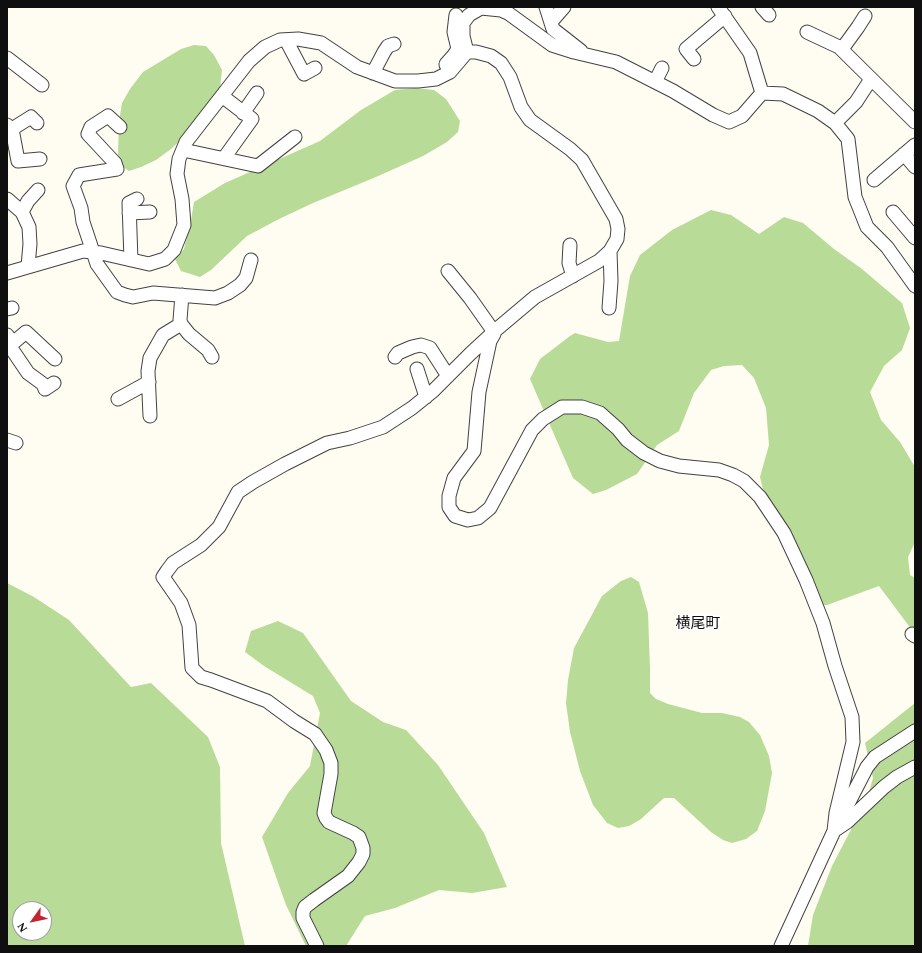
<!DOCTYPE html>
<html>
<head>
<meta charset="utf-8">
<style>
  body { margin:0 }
  #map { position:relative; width:922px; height:953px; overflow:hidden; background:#fffcf1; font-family:Spectral,serif }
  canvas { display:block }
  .frame { position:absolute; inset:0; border:8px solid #0f0f0f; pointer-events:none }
  .north { position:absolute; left:12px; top:901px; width:40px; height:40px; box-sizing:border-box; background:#fff; border:1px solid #9f9f9f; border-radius:50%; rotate:237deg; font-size:11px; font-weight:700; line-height:16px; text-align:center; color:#0f0f0f }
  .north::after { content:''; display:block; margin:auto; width:14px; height:18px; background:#c1252f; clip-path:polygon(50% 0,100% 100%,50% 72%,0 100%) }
</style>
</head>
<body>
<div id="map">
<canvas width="922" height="953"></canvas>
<div class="frame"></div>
<div class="north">N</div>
</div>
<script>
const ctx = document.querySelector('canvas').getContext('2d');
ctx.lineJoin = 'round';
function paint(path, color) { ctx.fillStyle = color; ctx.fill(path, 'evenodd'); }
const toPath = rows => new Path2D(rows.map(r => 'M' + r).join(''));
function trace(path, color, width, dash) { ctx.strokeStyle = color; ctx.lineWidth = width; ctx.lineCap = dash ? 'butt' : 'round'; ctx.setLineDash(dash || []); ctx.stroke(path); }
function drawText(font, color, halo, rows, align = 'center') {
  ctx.font = font + ' Spectral,"Noto Sans JP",serif'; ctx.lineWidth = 4; ctx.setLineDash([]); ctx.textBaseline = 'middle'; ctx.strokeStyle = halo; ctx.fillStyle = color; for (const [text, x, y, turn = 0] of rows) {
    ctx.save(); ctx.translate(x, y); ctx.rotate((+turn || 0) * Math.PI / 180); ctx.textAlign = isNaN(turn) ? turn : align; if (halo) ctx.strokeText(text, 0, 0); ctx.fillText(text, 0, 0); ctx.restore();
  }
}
paint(toPath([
  [194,45,206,46,214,55,222,70,220,89,185,136,171,149,156,160,141,167,129,171,122,166,118,154,119,122,122,103,130,89,143,72,181,49],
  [416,88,434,90,446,99,460,121,458,132,447,142,423,156,376,177,313,203,279,219,247,236,211,270,200,277,181,271,175,259,184,249,191,220,194,202,225,183,320,141,361,110,395,90],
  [711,210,731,215,759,234,784,217,803,223,834,249,862,269,902,303,910,328,902,350,884,366,870,392,881,420,900,442,915,467,915,542,908,557,910,575,915,578,915,634,879,586,827,605,816,606,765,497,760,477,769,445,766,408,754,378,742,365,724,366,711,370,694,393,679,431,657,445,637,474,606,490,593,494,573,478,530,379,540,359,570,336,575,333,608,342,619,341,630,276,640,255,672,230],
  [631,577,639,582,648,613,650,669,650,693,656,699,668,704,702,713,722,713,740,717,749,722,760,735,769,756,772,773,765,811,757,831,746,839,732,843,723,840,711,832,674,798,664,798,641,819,629,826,618,828,607,823,593,805,580,771,570,732,566,703,568,680,574,648,602,596,621,581],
  [7,583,34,597,69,620,131,687,151,683,208,737,220,767,221,843,245,946,7,946],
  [20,909,44,909,44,933,20,933],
  [278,621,303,633,351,701,383,722,406,730,438,765,484,833,507,887,472,893,439,890,395,908,365,916,346,946,306,946,286,905,262,837,288,793,310,766,320,713,313,696,264,666,245,652,251,631],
  [915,703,915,946,808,946,813,915,832,866,867,799,873,778,865,743]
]), '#b8db98');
const minor = toPath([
  [546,7,553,29,581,51],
  [718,7,750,53,762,93],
  [762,7,769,15],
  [551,22,564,7],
  [807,32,839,47,915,122],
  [286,40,304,74,315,68],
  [842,49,858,27,865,16],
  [467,52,463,36,463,23,469,15,481,8,501,10,508,13,552,45,574,52,616,62,673,91,713,115,729,122,742,116,762,93],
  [7,58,42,85],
  [694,59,686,49,725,16],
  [446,65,446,64,454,55,458,49,454,32,456,15],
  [373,73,384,52,388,46,394,44],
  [655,82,662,68],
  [762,93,783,94,818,111,835,123,848,139,855,197,867,227,887,247,915,286],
  [222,96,252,119,224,158],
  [243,113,257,93],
  [835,123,856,102,871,79],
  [7,125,12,129,31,117,37,123],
  [120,127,108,116,91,127,88,134,115,163,117,169,79,175,73,186,81,208,83,222,97,264,117,292,125,295,133,297,153,293,215,298,228,293,240,285,246,278,251,260],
  [12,129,18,161,40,159],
  [183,150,258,166,295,137],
  [904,154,915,167],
  [874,180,915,145],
  [7,199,22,212,29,227,30,244,28,266],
  [22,212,28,201,38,190],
  [893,212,915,238],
  [129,213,150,212],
  [570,245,569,263,573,276],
  [131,260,129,203,137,199],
  [448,271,470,298,494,332],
  [7,273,83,251,101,253,149,264,165,259,174,250,184,225,182,199,177,174,179,159,186,142,249,61,265,47,280,40,298,39,321,43,357,67,395,81,418,81,436,79,450,72,467,52,476,52,491,56,501,63,510,77,521,107,530,120,570,149,582,160,616,219,618,229,617,239,610,251,599,261,535,297,497,329,470,354,433,391,412,408,383,427,350,438,327,443,285,464,253,482,238,492,219,527,201,545,173,563,167,571,163,577,181,603,189,625,192,668,201,677,211,680,267,701,294,721,315,734,326,750,331,763,331,774,324,813,326,818,329,822,353,833,359,837,363,848,363,854,359,862,348,876,314,900,305,907,303,912,303,918,317,946],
  [609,308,611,281,610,251],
  [7,309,12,308],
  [181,324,189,334,208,350,212,357],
  [494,334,490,341,479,392,474,451,454,478,449,496,449,507,455,516,468,520,478,518,490,508,532,430,543,419,562,407,582,407,600,413,618,429,627,440,644,453,660,461,679,466,719,470,733,475,744,481,760,497,784,533,806,580,823,623,835,666,852,717,853,742,836,813,834,831],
  [7,335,13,343,26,332,55,359],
  [9,338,11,348,28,373,43,384,45,389,54,383],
  [395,357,398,353,412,347,421,345,430,348,448,376],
  [417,369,426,397],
  [118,399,149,382],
  [150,416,148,371,150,358,163,335,181,324,180,320,182,295],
  [7,440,16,443],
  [912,634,915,636],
  [835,830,847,822,884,787,897,777,915,767],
  [781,946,834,831,867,767,875,757,915,731]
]);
trace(minor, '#424242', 15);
trace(minor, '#fff', 13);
drawText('15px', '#0f0f0f', '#fff', [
  ["横尾町",698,625]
]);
</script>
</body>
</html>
